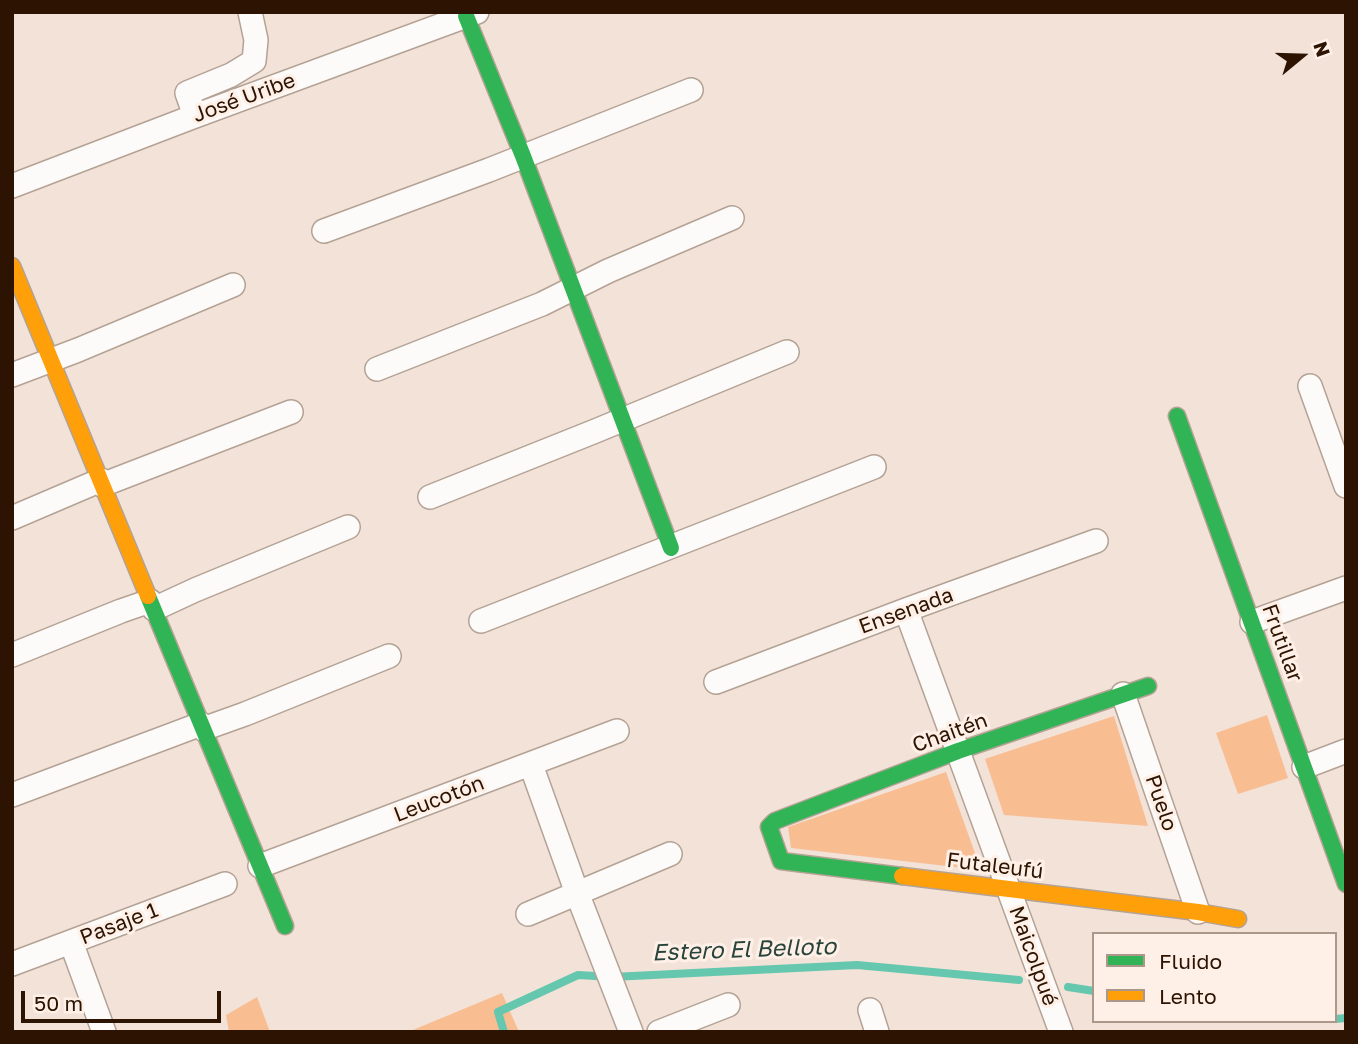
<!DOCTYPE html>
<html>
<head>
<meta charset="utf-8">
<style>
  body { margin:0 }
  #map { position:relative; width:1358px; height:1044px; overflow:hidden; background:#f2e2d8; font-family:"Golos Text",sans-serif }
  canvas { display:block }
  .frame { position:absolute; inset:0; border:14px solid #2c1302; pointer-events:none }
  .legend { position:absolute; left:1092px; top:932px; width:245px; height:91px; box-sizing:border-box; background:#fff0e7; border:2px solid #ab988b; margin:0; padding:9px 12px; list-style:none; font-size:21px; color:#2c1302 }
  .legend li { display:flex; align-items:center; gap:14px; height:35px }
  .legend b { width:35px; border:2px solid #ab988b }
  .north { position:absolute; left:1267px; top:21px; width:70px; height:70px; -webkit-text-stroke:5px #fff0e7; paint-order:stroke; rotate:71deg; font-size:19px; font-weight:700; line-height:28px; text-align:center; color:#2c1302 }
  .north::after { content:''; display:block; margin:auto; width:24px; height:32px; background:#2c1302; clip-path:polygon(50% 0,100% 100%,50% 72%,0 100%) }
  .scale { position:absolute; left:21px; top:991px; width:200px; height:32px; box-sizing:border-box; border:4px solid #2c1302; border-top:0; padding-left:9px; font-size:21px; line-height:24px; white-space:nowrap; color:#2c1302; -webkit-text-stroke:5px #fff0e7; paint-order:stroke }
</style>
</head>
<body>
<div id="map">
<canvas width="1358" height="1044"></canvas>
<div class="frame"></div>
<ul class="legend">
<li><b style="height:9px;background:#30b455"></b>Fluido</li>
<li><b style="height:9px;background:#ff9f0a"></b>Lento</li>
</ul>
<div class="north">N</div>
<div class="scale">50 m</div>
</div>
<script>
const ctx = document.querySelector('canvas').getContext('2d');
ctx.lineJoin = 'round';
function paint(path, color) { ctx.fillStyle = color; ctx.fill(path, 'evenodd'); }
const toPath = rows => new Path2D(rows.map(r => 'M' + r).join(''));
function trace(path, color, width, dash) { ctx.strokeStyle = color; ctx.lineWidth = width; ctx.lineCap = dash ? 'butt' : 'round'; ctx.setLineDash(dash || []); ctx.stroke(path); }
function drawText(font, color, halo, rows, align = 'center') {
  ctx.font = font + ' "Golos Text",sans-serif'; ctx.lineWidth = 6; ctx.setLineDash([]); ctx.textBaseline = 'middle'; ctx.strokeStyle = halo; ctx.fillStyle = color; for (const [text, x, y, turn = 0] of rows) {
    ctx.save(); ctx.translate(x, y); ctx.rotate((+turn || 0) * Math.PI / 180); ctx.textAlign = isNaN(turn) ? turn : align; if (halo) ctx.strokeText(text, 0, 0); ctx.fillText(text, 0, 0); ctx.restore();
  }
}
paint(toPath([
  [1267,715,1288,778,1238,794,1216,733],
  [1114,716,1148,826,1004,815,985,759],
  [946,772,981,870,791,848,788,827],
  [502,993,519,1032,408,1032],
  [257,997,270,1032,229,1032,226,1015]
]), '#f9bd92');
trace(toPath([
  [1068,987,1094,991],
  [1335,1019,1346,1018],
  [504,1032,498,1012,578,975,612,977,857,965,1019,980]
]), '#66c7af', 8);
const street = toPath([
  [195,116,187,93,231,75,254,61,256,40,250,12],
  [12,186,195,116,477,12],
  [324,231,489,170,691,90],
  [377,369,542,304,608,271,732,218],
  [12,375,78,350,233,285],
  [1310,386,1346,486],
  [102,485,291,412],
  [430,497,593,432,787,352],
  [12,518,101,480],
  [154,609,195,590,348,527],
  [906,610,1061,1032],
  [481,621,874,467],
  [1252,622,1346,588],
  [12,655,121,611,150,601],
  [716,682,906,610,1096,541],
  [1123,694,1198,912],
  [203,729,245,714,389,656],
  [531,765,577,893,631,1032],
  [1304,767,1346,751],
  [12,795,201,724],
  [260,866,617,731],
  [528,914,670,854],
  [71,942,104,1032],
  [12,964,225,884],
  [870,1010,877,1032],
  [659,1032,728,1005]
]);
const fast = toPath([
  [466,16,523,156,671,548],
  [1177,416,1346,884],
  [148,596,285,926],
  [902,876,781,861,769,827,775,821,958,751,1148,686]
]);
const slow = toPath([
  [12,266,148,596],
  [902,876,1198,912,1238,919]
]);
trace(street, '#b4a294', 26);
trace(fast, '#b4a294', 19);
trace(slow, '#b4a294', 19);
trace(street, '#fdfbf9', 23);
trace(fast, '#30b455', 16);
trace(slow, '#ff9f0a', 16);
drawText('21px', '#2c1302', '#fff0e7', [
  ["José Uribe",244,98,-20],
  ["Ensenada",906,611,-20],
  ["Frutillar",1282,643,70],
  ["Chaitén",950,733,-20],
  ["Leucotón",439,799,-21],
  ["Puelo",1161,803,71],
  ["Futaleufú",995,866,7],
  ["Pasaje 1",119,924,-21],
  ["Maicolpué",1033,956,70]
]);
drawText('italic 23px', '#28443c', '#fff0e7', [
  ["Estero El Belloto",744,950,-2]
]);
</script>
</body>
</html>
